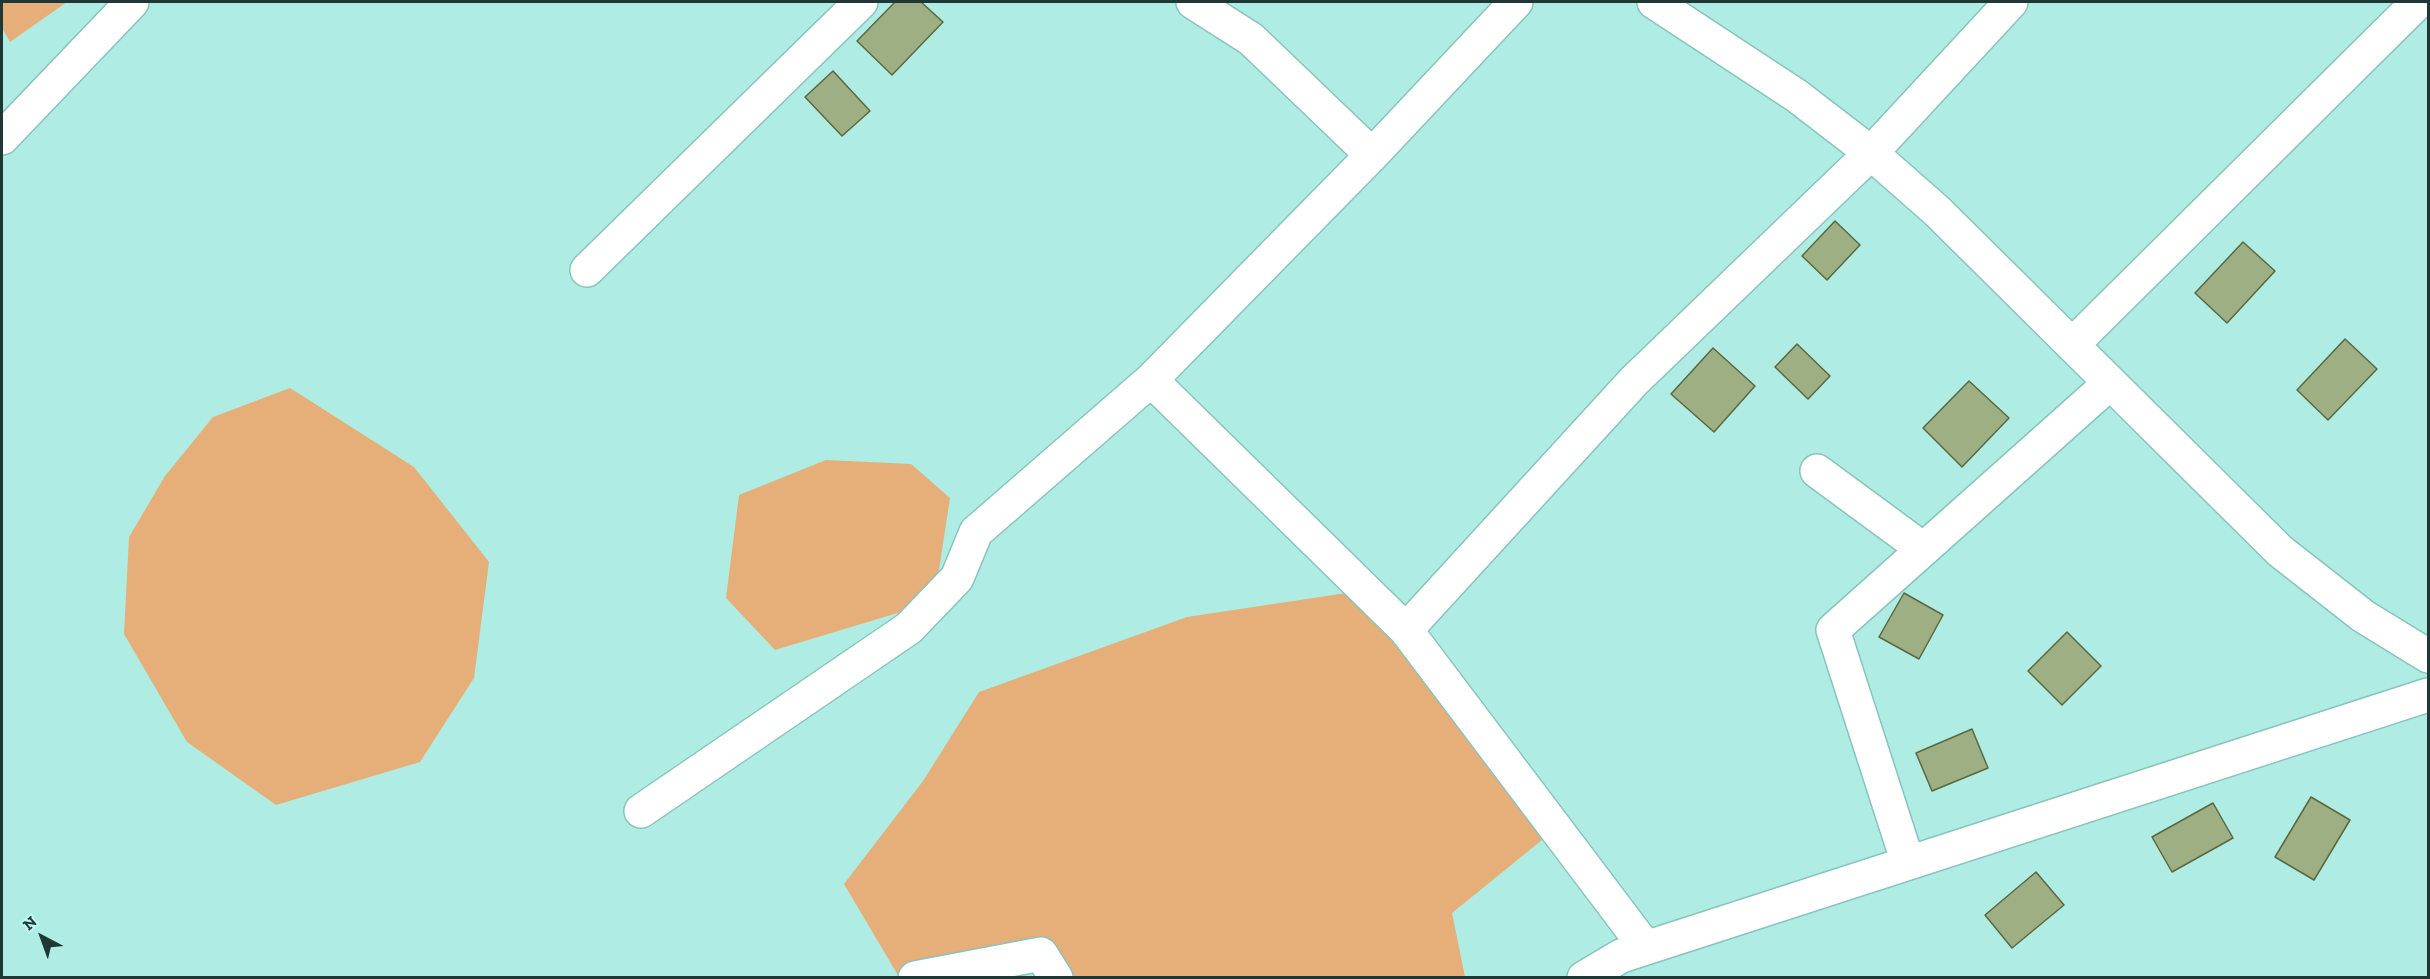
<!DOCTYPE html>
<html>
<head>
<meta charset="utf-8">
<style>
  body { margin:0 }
  #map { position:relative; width:2430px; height:979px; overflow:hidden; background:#afece3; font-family:"Zilla Slab",serif }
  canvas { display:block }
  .frame { position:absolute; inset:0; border:3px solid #1f3835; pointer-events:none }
  .north { position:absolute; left:12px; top:907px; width:60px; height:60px; -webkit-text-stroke:4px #bcfaf1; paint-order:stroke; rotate:319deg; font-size:16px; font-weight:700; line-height:24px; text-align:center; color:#1f3835 }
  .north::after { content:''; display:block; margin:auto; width:21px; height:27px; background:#1f3835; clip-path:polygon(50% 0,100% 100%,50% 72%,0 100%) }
</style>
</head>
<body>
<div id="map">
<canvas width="2430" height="979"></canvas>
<div class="frame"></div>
<div class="north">N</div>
</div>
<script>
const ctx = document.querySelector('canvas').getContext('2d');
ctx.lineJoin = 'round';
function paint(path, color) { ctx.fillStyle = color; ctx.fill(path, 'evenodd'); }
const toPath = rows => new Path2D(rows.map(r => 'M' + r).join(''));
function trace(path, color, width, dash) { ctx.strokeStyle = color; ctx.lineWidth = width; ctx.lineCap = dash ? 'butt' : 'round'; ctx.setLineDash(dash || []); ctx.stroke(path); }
paint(toPath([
  [2,2,67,2,10,42,2,28],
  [290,388,414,467,489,562,474,678,420,762,276,805,187,742,124,634,129,537,165,476,213,417],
  [826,460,911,464,950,498,934,602,775,650,726,598,739,495],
  [1366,590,1477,725,1542,840,1452,913,1465,977,1056,977,1041,954,915,977,899,977,844,884,923,781,979,692,1187,617]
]), '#e6af79');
const building = toPath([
  [895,2,921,2,943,22,892,75,857,41,895,2],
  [833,71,870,111,842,136,805,97,833,71],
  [1835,221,1860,245,1827,280,1802,256,1835,221],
  [2243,242,2275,271,2227,323,2195,293,2243,242],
  [2345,339,2377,369,2328,420,2297,390,2345,339],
  [1797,344,1830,376,1808,399,1775,367,1797,344],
  [1713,348,1755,386,1714,432,1671,394,1713,348],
  [1969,381,2009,418,1962,467,1923,428,1969,381],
  [1904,593,1943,615,1919,659,1879,637,1904,593],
  [2067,632,2101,666,2062,705,2028,671,2067,632],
  [1972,729,1988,768,1932,791,1916,753,1972,729],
  [2311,797,2350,820,2314,880,2275,857,2311,797],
  [2213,803,2233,838,2172,872,2152,837,2213,803],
  [2036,872,2064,905,2012,948,1985,915,2036,872]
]);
paint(building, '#9faf84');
trace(building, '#59683f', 1.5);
const minor = toPath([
  [1193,2,1251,39,1372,155],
  [1654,2,1797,96,1871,153,1937,211,2280,551,2363,616,2428,656],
  [2,138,132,2],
  [587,270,861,2],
  [2072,345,2418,2],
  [1151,380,1406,630,1646,948],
  [1817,471,1923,549],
  [1406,630,1634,381,1871,153,2011,2],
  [641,811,909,628,957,578,976,532,1151,380,1372,155,1516,2],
  [1908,863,1833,630,2110,383],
  [915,978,1041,954,1056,978],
  [1584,978,1621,956,2428,695]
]);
trace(minor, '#88c4bc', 36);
trace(minor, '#fff', 33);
</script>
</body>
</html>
